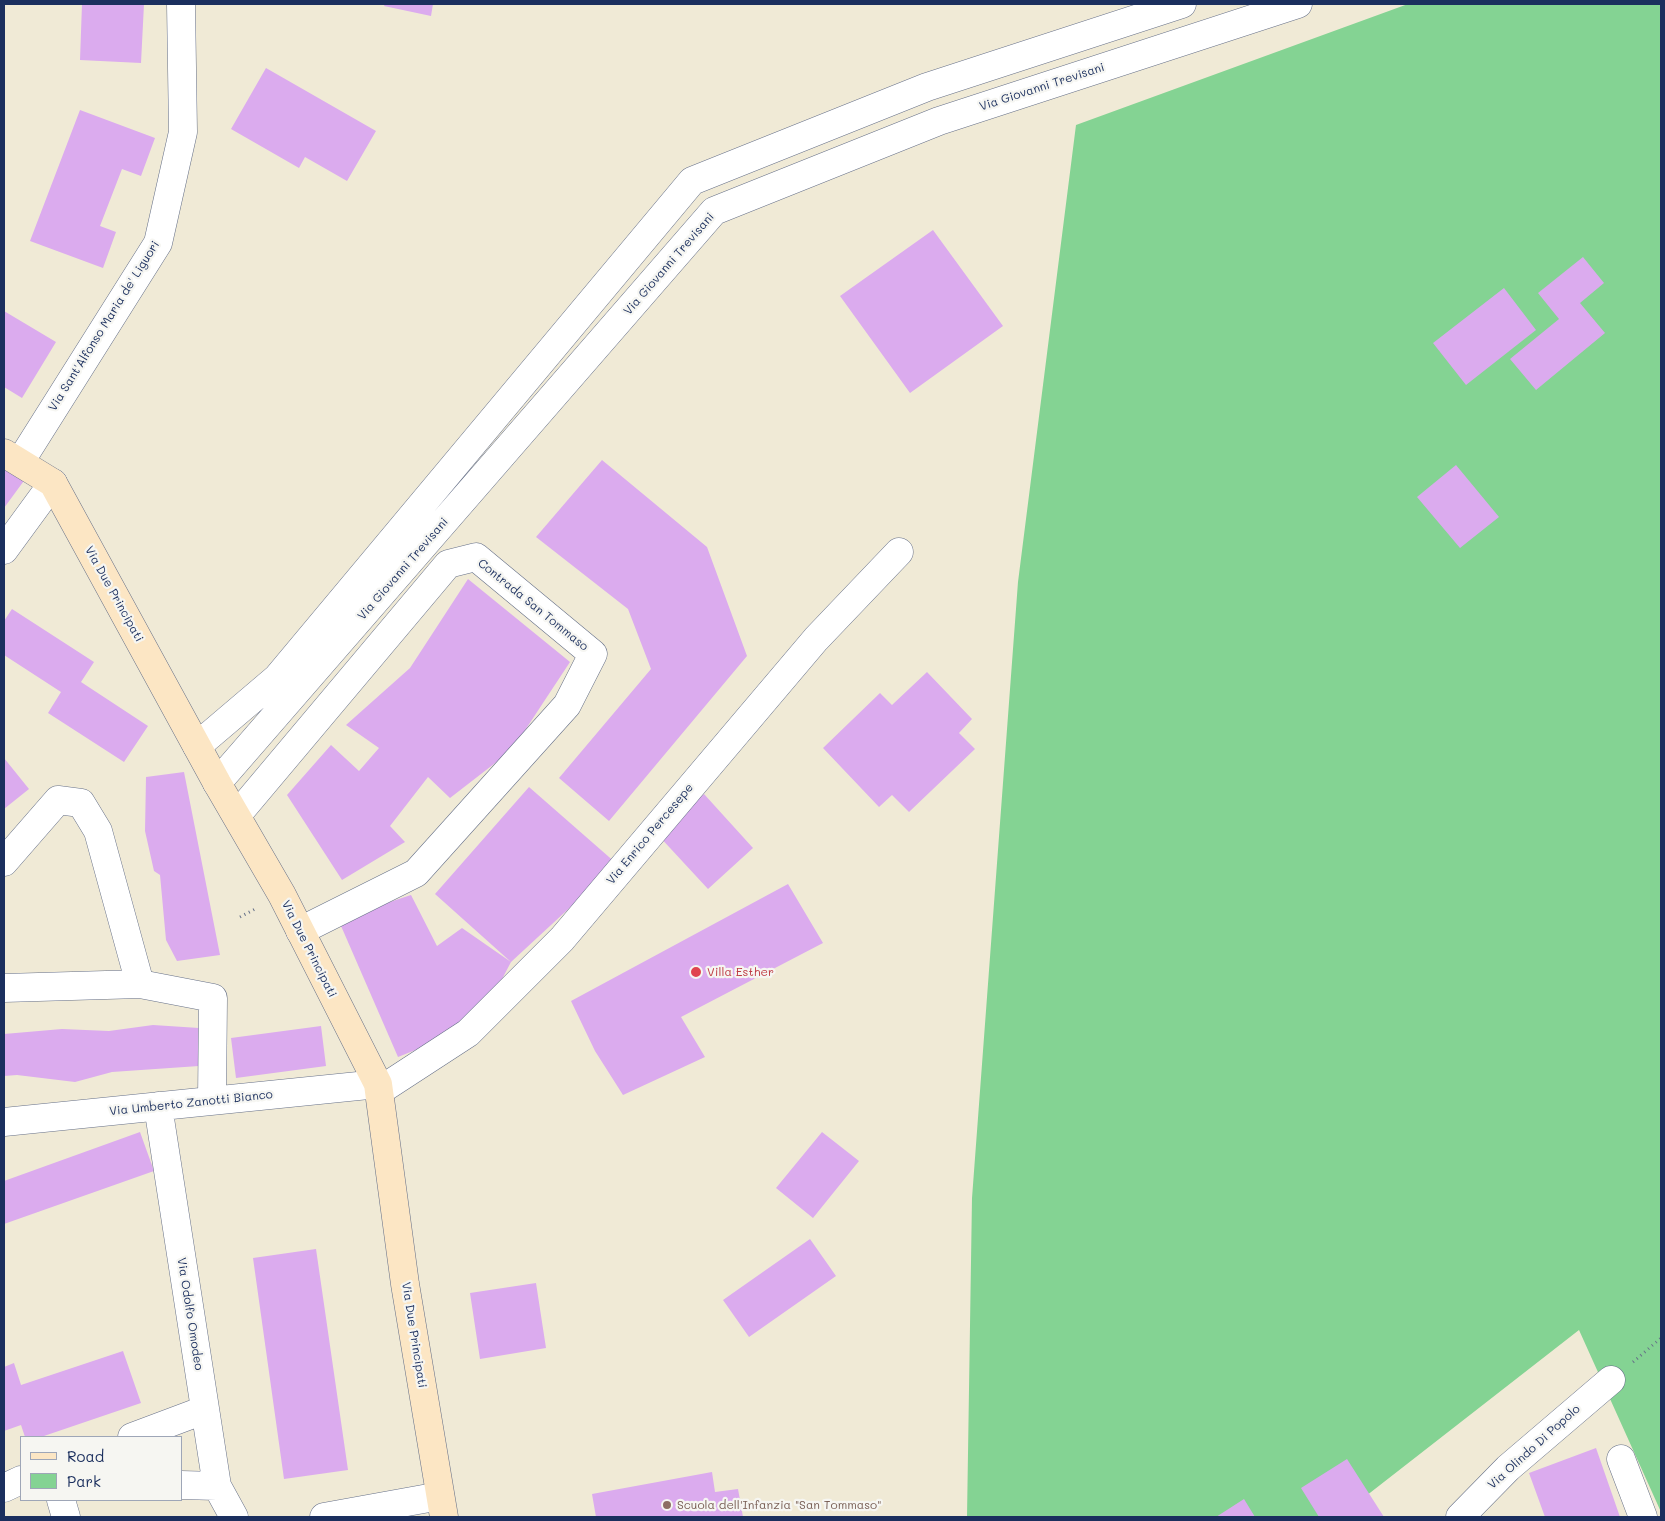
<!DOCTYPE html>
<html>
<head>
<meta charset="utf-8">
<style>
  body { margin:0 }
  #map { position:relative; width:1665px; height:1521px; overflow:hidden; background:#f0ead6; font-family:Mali,sans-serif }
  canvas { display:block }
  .frame { position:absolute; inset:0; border:5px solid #1b2f5e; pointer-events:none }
  .legend { position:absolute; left:20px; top:1436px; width:162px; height:65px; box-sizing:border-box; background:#f6f6f2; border:1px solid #9ea6b7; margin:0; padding:6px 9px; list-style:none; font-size:15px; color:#1b2f5e }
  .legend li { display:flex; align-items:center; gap:10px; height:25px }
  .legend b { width:25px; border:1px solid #9ea6b7 }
</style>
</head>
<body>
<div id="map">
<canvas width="1665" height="1521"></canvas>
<div class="frame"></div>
<ul class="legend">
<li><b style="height:6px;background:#fce6c4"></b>Road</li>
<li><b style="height:14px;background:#84d393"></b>Park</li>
</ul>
</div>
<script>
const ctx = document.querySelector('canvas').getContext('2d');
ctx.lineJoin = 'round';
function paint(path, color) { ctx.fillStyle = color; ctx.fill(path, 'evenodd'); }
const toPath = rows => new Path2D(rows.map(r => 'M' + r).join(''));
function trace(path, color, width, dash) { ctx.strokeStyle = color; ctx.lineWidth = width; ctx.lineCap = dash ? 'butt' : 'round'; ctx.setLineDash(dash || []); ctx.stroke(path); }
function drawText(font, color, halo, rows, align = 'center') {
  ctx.font = font + ' Mali,sans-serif'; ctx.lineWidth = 4.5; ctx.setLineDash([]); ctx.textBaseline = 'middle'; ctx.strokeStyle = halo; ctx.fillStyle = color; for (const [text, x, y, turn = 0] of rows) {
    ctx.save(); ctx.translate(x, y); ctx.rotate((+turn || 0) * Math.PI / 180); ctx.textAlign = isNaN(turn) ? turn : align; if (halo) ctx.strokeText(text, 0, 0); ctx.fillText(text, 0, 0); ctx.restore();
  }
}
paint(toPath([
  [1408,4,1661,4,1661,1512,1579,1330,1339,1517,967,1517,972,1198,1018,582,1076,125]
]), '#84d393');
paint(toPath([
  [82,4,144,4,141,63,80,60],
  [385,4,433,4,431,16,384,6],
  [266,68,376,131,347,181,305,157,299,168,231,129],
  [80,110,155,138,141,176,122,169,100,226,116,232,103,268,30,241],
  [933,230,1003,326,910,393,840,296],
  [1583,257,1604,283,1580,303,1605,333,1536,390,1510,359,1559,319,1538,293],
  [1504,288,1536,330,1466,385,1433,343],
  [4,311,56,342,22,398,4,387],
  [602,460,707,547,747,656,609,821,559,778,651,669,628,609,536,537],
  [4,465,26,478,4,508],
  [1456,465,1499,517,1460,548,1417,497],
  [468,579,570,662,512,750,450,798,428,777,390,826,405,842,342,880,287,795,331,745,359,771,379,748,346,725,410,668],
  [12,609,94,662,81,682,148,726,124,762,48,713,61,692,4,655,4,621],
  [927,672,972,719,959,733,975,749,909,812,892,795,879,807,823,748,880,693,892,705],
  [4,758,29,789,4,809],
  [184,772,220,955,177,961,166,940,160,875,154,871,145,831,146,777],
  [529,787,617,864,511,962,435,894],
  [704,794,753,848,708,889,658,835],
  [788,884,823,943,681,1017,705,1057,623,1095,595,1051,571,1001],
  [411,895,437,946,462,928,511,962,491,1000,443,1039,398,1057,338,919],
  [153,1025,199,1028,199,1066,112,1072,75,1082,17,1075,4,1076,4,1034,62,1029,109,1031],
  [321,1026,326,1066,236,1078,231,1038],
  [140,1132,154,1171,4,1224,4,1181],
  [822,1132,859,1161,813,1218,776,1188],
  [810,1239,836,1276,749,1337,723,1300],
  [316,1249,348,1470,284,1479,253,1258],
  [536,1283,546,1348,480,1359,470,1293],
  [123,1351,141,1403,41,1437,25,1437,21,1425,4,1431,4,1367,14,1363,21,1385],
  [1596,1448,1620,1517,1545,1517,1529,1473],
  [1347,1459,1384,1517,1319,1517,1301,1488],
  [712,1472,715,1492,738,1489,743,1517,596,1517,592,1494],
  [1244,1499,1255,1517,1216,1517]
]), '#dbabee');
const street = toPath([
  [20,462,158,243,183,132,181,4],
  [4,550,53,483],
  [197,746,277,678,692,181,927,87,1182,4],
  [217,783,714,211,939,121,1298,4],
  [237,815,448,564,476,557,593,654,567,705,416,873,300,931],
  [4,862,58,800,81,803,98,831,140,984,4,988],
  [140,984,213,998,212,1100],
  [379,1091,468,1033,562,939,816,639,899,552],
  [158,1106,217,1486,234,1517],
  [4,1122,378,1084],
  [132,1437,204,1410],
  [1621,1459,1643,1517],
  [181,1485,217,1486],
  [4,1488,21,1480],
  [61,1500,66,1517],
  [324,1517,440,1496],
  [1460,1517,1508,1468,1611,1380]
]);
const secondary = toPath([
  [4,453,53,483,217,783,282,895,378,1084,405,1284,444,1517]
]);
trace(street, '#667088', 29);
trace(secondary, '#667088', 29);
trace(toPath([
  [240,917,257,908],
  [1633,1362,1661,1338]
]), '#667088', 3, [1, 4]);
trace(street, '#fff', 28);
trace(secondary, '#fce6c4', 28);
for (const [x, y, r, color] of [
  [696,972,6,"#e0444e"],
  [667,1505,5,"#8d6e63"]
]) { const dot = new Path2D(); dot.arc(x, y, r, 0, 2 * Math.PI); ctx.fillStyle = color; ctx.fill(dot); trace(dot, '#f6f6f2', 2); }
drawText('12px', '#1b2f5e', '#f6f6f2', [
  ["Via Giovanni Trevisani",1042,87,-18],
  ["Via Giovanni Trevisani",669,264,-49],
  ["Via Sant'Alfonso Maria de' Liguori",104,326,-58],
  ["Via Giovanni Trevisani",403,569,-49],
  ["Via Due Principati",114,594,61],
  ["Contrada San Tommaso",533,605,39],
  ["Via Enrico Percesepe",650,834,-50],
  ["Via Due Principati",309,949,63],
  ["Via Umberto Zanotti Bianco",191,1103,-6],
  ["Via Odolfo Omodeo",190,1314,81],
  ["Via Due Principati",414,1335,81],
  ["Via Olindo Di Popolo",1534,1447,-42]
]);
drawText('12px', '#be3a42', '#f6f6f2', [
  ["Villa Esther",707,972]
], 'left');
drawText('12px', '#785e54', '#f6f6f2', [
  ["Scuola dell'Infanzia \"San Tommaso\"",677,1505]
], 'left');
</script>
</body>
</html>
